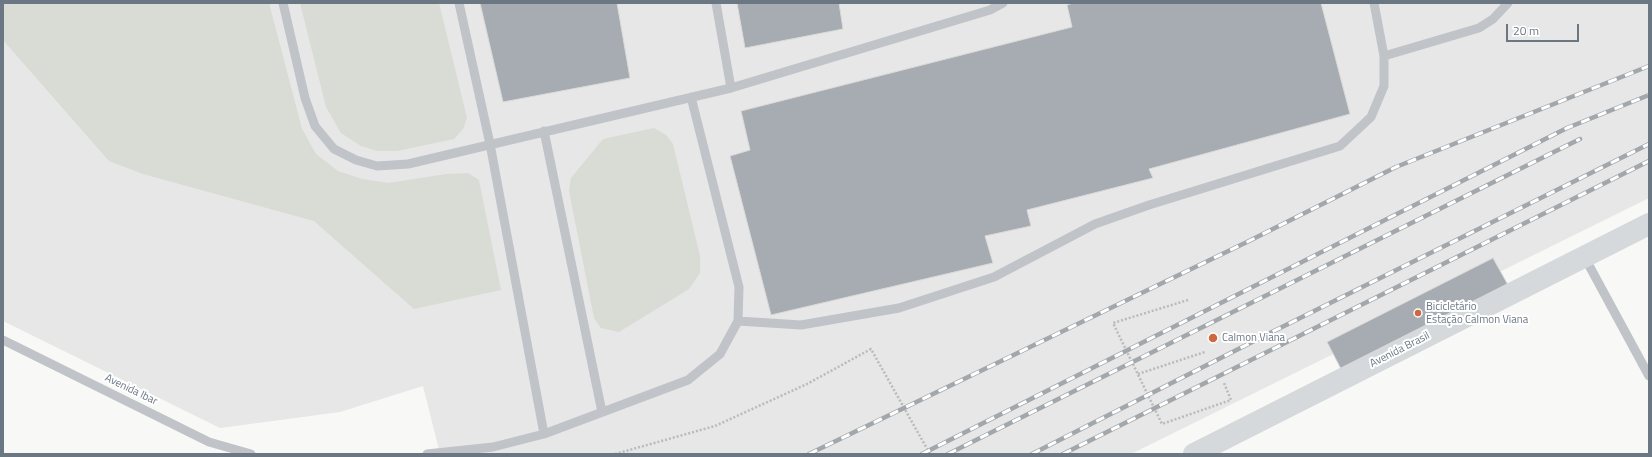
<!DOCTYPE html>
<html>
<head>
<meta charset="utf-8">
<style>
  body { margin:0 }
  #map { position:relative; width:1652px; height:457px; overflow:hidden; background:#f8f8f6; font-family:"Titillium Web",sans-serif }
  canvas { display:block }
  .frame { position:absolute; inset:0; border:4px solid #6b7783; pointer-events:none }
  .scale { position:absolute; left:1506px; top:24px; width:73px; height:18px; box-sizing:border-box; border:2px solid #6b7783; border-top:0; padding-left:5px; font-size:12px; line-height:14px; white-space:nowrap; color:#6b7783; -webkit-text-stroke:3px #fff; paint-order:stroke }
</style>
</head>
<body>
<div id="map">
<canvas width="1652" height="457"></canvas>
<div class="frame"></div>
<div class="scale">20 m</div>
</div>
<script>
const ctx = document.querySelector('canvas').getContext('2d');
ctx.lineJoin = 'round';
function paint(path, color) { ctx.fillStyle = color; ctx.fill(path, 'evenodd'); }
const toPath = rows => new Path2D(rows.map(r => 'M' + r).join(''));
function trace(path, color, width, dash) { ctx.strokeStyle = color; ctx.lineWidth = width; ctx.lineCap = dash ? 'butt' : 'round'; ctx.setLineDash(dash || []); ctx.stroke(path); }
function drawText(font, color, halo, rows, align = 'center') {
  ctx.font = font + ' "Titillium Web",sans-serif'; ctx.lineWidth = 4; ctx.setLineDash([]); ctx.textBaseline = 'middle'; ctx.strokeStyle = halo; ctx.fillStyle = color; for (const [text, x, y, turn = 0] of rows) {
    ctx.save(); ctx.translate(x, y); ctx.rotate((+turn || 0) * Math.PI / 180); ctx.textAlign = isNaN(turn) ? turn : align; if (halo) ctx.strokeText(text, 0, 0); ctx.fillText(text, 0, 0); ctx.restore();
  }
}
paint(toPath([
  [3,3,1649,3,1649,198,1131,454,440,454,423,386,340,412,220,428,3,321]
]), '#e6e7e6');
paint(toPath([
  [3,3,269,3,302,129,316,154,338,171,362,179,389,183,446,174,468,173,479,180,501,290,414,309,314,221,143,174,109,161,3,40],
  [300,3,439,3,467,118,463,129,454,139,397,151,377,151,361,146,341,133,326,107],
  [654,128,666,135,673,144,700,256,700,273,689,289,619,332,601,328,594,318,569,191,571,178,603,139]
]), '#d8dcd5');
const building = toPath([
  [480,3,617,3,630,78,503,102,480,3],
  [737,3,839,3,843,29,745,48,737,3],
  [1073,3,1321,3,1350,114,1149,169,1153,178,1027,210,1031,226,985,236,993,263,771,315,730,156,750,150,741,111,1072,27,1067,5,1073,3],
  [1493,258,1508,285,1341,369,1327,342,1493,258]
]);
paint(building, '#a6acb2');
trace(building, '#dadad8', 1);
trace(toPath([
  [1188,300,1113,323,1162,424,1231,400,1224,383],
  [1138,374,1205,352],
  [615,454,715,426,807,384,871,349,930,454]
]), '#b8bbbe', 2.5, [2, 2]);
trace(toPath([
  [283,3,305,98,315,126,334,149,356,160,377,166,408,164,731,88,990,10,1003,3],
  [459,3,490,144,544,434],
  [716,3,731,88],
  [1384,56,1479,28,1493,19,1508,3],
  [544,131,602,412],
  [1585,258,1649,376],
  [738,321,801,325,899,308,994,277,1095,224,1149,205,1340,146,1371,117,1384,86,1384,56,1374,3],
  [3,340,209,442,251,454],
  [427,454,493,447,544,434,688,380,720,354,738,321,739,287,691,97]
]), '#c0c3c7', 9);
trace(toPath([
  [1194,454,1649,224]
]), '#d5d9dc', 22);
const rail = toPath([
  [809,454,1247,242,1396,167,1649,66],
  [922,454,1567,128,1649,95],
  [948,454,1580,139],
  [1032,454,1264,336,1649,144],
  [1063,454,1649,161]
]);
trace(rail, '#a2a7ac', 4.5);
trace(rail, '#fff', 3, [9]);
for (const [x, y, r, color] of [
  [1418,313,4,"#ce6840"],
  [1213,338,5,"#ce6840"]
]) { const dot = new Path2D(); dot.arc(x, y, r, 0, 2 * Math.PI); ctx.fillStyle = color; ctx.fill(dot); trace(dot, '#fff', 1.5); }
drawText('11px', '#6b7783', '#fff', [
  ["Bicicletário",1426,307],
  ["Estação Calmon Viana",1426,320],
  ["Calmon Viana",1222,338]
], 'left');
drawText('11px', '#6b7783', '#fff', [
  ["Avenida Brasil",1400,350,-27],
  ["Avenida Ibar",131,390,26]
]);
</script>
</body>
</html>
